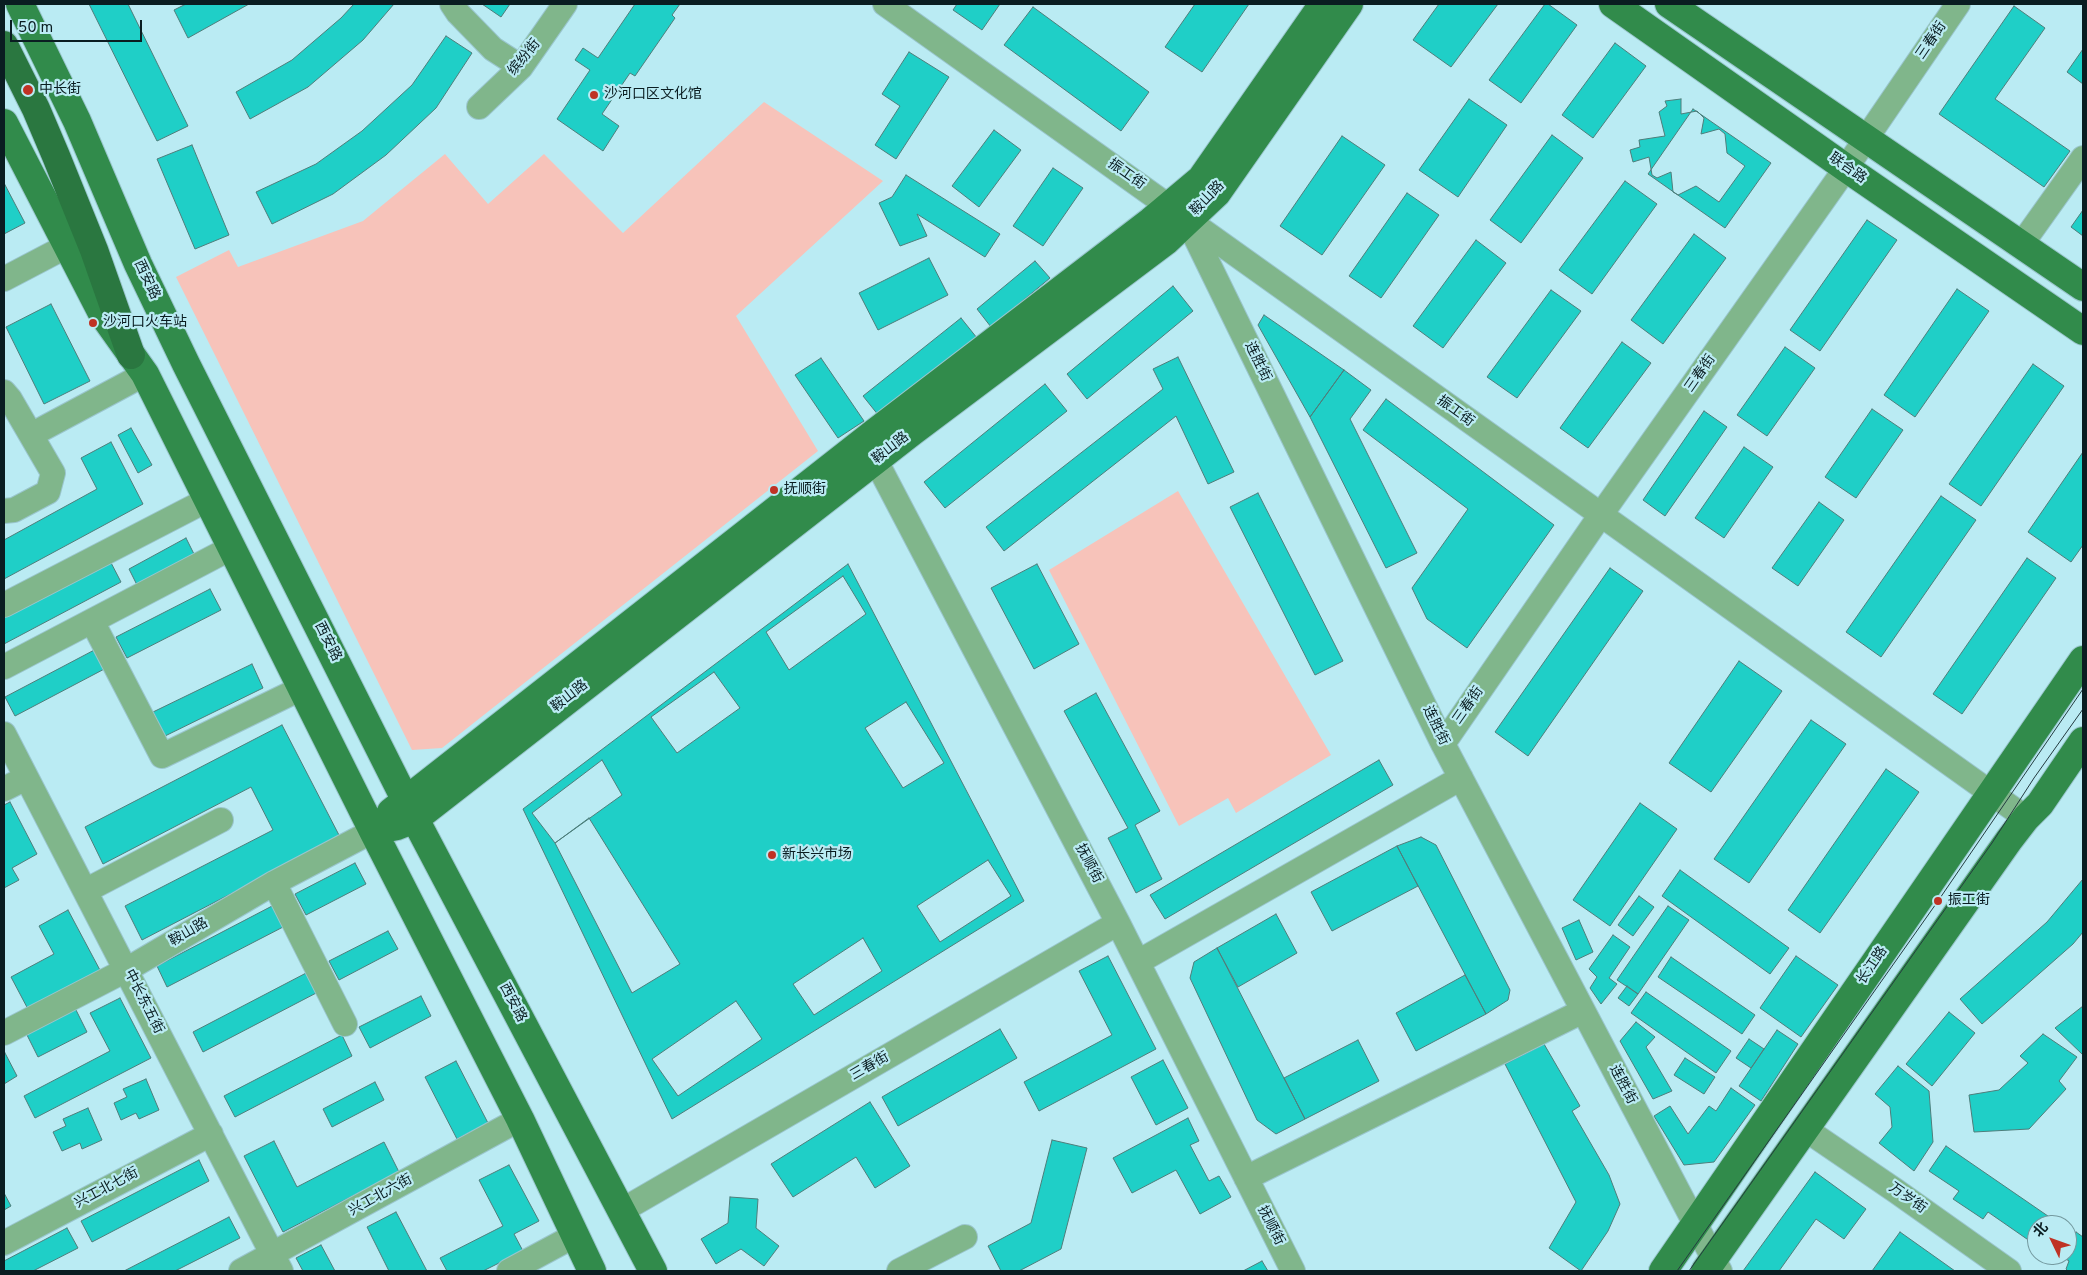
<!DOCTYPE html>
<html>
<head>
<meta charset="utf-8">
<style>
  body { margin:0 }
  #map { position:relative; width:2087px; height:1275px; overflow:hidden; background:#baebf3; font-family:Overpass,"Noto Sans SC",sans-serif }
  canvas { display:block }
  .frame { position:absolute; inset:0; border:5px solid #0a1d21; pointer-events:none }
  .north { position:absolute; left:2027px; top:1215px; width:50px; height:50px; box-sizing:border-box; background:#baebf3; border:1px solid #74999f; border-radius:50%; rotate:312deg; font-size:14px; font-weight:700; line-height:20px; text-align:center; color:#0a1d21 }
  .north::after { content:''; display:block; margin:auto; width:18px; height:22px; background:#bf3224; clip-path:polygon(50% 0,100% 100%,50% 72%,0 100%) }
  .scale { position:absolute; left:10px; top:20px; width:132px; height:22px; box-sizing:border-box; border:2px solid #0a1d21; border-top:0; padding-left:6px; font-size:15px; line-height:18px; white-space:nowrap; color:#0a1d21; -webkit-text-stroke:4px #baebf3; paint-order:stroke }
</style>
</head>
<body>
<div id="map">
<canvas width="2087" height="1275"></canvas>
<div class="frame"></div>
<div class="north">北</div>
<div class="scale">50 m</div>
</div>
<script>
const ctx = document.querySelector('canvas').getContext('2d');
ctx.lineJoin = 'round';
function paint(path, color) { ctx.fillStyle = color; ctx.fill(path, 'evenodd'); }
const toPath = rows => new Path2D(rows.map(r => 'M' + r).join(''));
function trace(path, color, width, dash) { ctx.strokeStyle = color; ctx.lineWidth = width; ctx.lineCap = dash ? 'butt' : 'round'; ctx.setLineDash(dash || []); ctx.stroke(path); }
function drawText(font, color, halo, rows, align = 'center') {
  ctx.font = font + ' Overpass,"Noto Sans SC",sans-serif'; ctx.lineWidth = 4.5; ctx.setLineDash([]); ctx.textBaseline = 'middle'; ctx.strokeStyle = halo; ctx.fillStyle = color; for (const [text, x, y, turn = 0] of rows) {
    ctx.save(); ctx.translate(x, y); ctx.rotate((+turn || 0) * Math.PI / 180); ctx.textAlign = isNaN(turn) ? turn : align; if (halo) ctx.strokeText(text, 0, 0); ctx.fillText(text, 0, 0); ctx.restore();
  }
}
paint(toPath([
  [764,102,883,181,736,316,818,451,442,748,412,750,176,277,229,250,238,267,363,221,445,154,488,204,544,154,623,233],
  [1178,491,1331,755,1236,813,1228,798,1179,826,1049,570]
]), '#f7c3ba');
const building = toPath([
  [89,4,128,4,188,126,157,141,89,4],
  [186,4,249,4,188,38,174,10,186,4],
  [354,4,394,4,363,40,308,87,250,119,236,92,292,60,341,18,354,4],
  [482,4,510,4,501,17,482,4],
  [635,4,680,4,672,15,675,18,635,76,630,73,602,114,619,126,603,151,557,119,590,70,575,60,583,48,598,58,635,4],
  [957,4,1000,4,982,30,953,10,957,4],
  [1195,4,1249,4,1202,72,1165,47,1195,4],
  [1439,4,1498,4,1451,67,1413,40,1439,4],
  [1545,4,1548,4,1577,25,1521,103,1489,80,1545,4],
  [2014,6,2045,28,1995,99,2070,151,2044,187,1939,114,2014,6],
  [1033,7,1149,92,1121,131,1004,45,1033,7],
  [446,36,472,53,436,108,386,155,333,194,272,224,256,192,316,164,362,131,412,85,446,36],
  [1615,43,1646,66,1593,138,1562,115,1615,43],
  [2083,49,2083,84,2067,72,2083,49],
  [909,52,949,77,896,159,875,145,900,106,882,94,909,52],
  [1469,99,1507,125,1458,197,1419,170,1469,99],
  [1681,99,1681,114,1697,111,1704,118,1701,134,1719,129,1725,134,1727,153,1745,166,1719,202,1696,186,1678,195,1673,192,1671,172,1657,178,1652,175,1649,157,1633,162,1630,150,1640,147,1639,140,1665,136,1659,112,1667,106,1665,101,1681,99],
  [1693,109,1771,163,1725,228,1648,174,1693,109],
  [994,130,1021,150,979,207,952,186,994,130],
  [1552,135,1583,158,1521,243,1490,220,1552,135],
  [1342,136,1385,165,1322,255,1280,226,1342,136],
  [192,145,229,235,195,249,157,159,192,145],
  [1053,168,1083,188,1043,246,1013,226,1053,168],
  [906,175,1000,234,985,257,917,214,927,236,900,246,879,203,892,197,906,175],
  [1625,181,1657,204,1592,294,1559,270,1625,181],
  [4,183,25,223,4,234,4,183],
  [1407,193,1439,215,1381,298,1349,276,1407,193],
  [2083,210,2083,236,2071,227,2083,210],
  [1867,220,1897,240,1820,351,1790,330,1867,220],
  [1694,234,1726,258,1663,344,1631,320,1694,234],
  [1476,240,1506,263,1443,348,1413,326,1476,240],
  [929,258,948,295,878,330,859,293,929,258],
  [1035,261,1050,278,991,327,977,309,1035,261],
  [1173,286,1193,311,1087,399,1067,374,1173,286],
  [1957,289,1989,311,1915,417,1884,395,1957,289],
  [1551,290,1581,311,1517,398,1487,377,1551,290],
  [51,304,90,381,44,404,6,327,51,304],
  [1264,315,1344,370,1310,417,1258,325,1264,315],
  [961,318,977,338,879,416,863,396,961,318],
  [1622,342,1651,363,1588,448,1560,428,1622,342],
  [1785,347,1815,368,1767,436,1737,415,1785,347],
  [1178,357,1234,472,1208,484,1176,416,1004,551,986,527,1163,389,1153,369,1178,357],
  [821,358,864,421,838,438,795,375,821,358],
  [2033,364,2064,386,1981,506,1949,484,2033,364],
  [1344,370,1371,390,1350,419,1417,553,1386,568,1310,417,1344,370],
  [1045,384,1067,411,945,508,924,482,1045,384],
  [1386,399,1554,525,1467,648,1427,619,1412,588,1468,509,1363,430,1386,399],
  [1872,409,1903,430,1856,498,1825,477,1872,409],
  [1704,411,1727,427,1665,516,1643,500,1704,411],
  [131,428,152,465,138,473,118,435,131,428],
  [111,442,143,504,4,579,4,540,97,489,81,458,111,442],
  [1744,447,1773,467,1724,538,1695,518,1744,447],
  [2083,452,2083,545,2071,562,2028,532,2083,452],
  [1258,493,1343,661,1315,675,1230,507,1258,493],
  [1941,496,1976,520,1881,657,1846,632,1941,496],
  [1819,502,1844,520,1798,586,1772,568,1819,502],
  [186,538,197,560,140,591,129,569,186,538],
  [108,557,121,582,4,644,4,612,108,557],
  [2027,558,2056,578,1962,714,1933,694,2027,558],
  [848,564,1024,901,672,1119,523,809,848,564],
  [1037,564,1079,644,1034,669,991,588,1037,564],
  [1610,568,1643,591,1528,756,1495,732,1610,568],
  [843,576,866,614,789,670,766,632,843,576],
  [210,589,221,610,127,658,116,637,210,589],
  [100,647,110,666,15,716,5,697,100,647],
  [1739,661,1782,691,1711,792,1669,763,1739,661],
  [252,664,263,688,165,736,153,712,252,664],
  [714,672,740,708,677,753,651,717,714,672],
  [1096,693,1160,811,1135,825,1162,879,1136,893,1108,838,1128,828,1064,711,1096,693],
  [906,702,944,763,903,788,865,728,906,702],
  [1811,720,1846,744,1749,883,1714,859,1811,720],
  [282,725,340,837,142,940,125,906,273,830,251,787,103,864,85,827,282,725],
  [602,760,622,795,555,843,532,813,602,760],
  [1379,760,1393,785,1165,919,1150,895,1379,760],
  [1886,769,1919,792,1820,933,1788,910,1886,769],
  [10,802,37,854,12,868,19,880,4,888,4,805,10,802],
  [1640,803,1677,829,1610,926,1573,900,1640,803],
  [589,818,680,964,632,993,555,843,589,818],
  [1421,837,1436,845,1510,990,1508,1000,1486,1014,1397,846,1421,837],
  [1397,846,1418,886,1332,931,1311,892,1397,846],
  [988,860,1011,896,940,942,917,906,988,860],
  [355,863,366,884,306,915,295,894,355,863],
  [1680,870,1789,948,1770,974,1662,896,1680,870],
  [2083,879,2083,932,2073,944,1982,1024,1960,999,2047,922,2083,879],
  [1639,896,1654,907,1633,936,1618,925,1639,896],
  [274,905,285,926,167,987,157,966,274,905],
  [1668,906,1689,920,1638,994,1617,980,1668,906],
  [68,910,101,972,29,1011,11,977,54,954,39,926,68,910],
  [1276,914,1297,953,1238,987,1217,948,1276,914],
  [1579,920,1593,952,1576,960,1562,928,1579,920],
  [388,931,398,949,339,980,329,961,388,931],
  [1613,935,1630,947,1609,978,1617,984,1601,1004,1590,988,1597,977,1589,969,1613,935],
  [863,938,882,971,814,1015,793,984,863,938],
  [1217,948,1305,1119,1276,1134,1257,1120,1190,978,1194,962,1217,948],
  [1108,956,1156,1049,1039,1111,1024,1082,1112,1035,1079,971,1108,956],
  [1796,956,1838,985,1801,1037,1760,1008,1796,956],
  [1671,957,1755,1015,1742,1034,1658,977,1671,957],
  [310,971,320,991,203,1052,193,1032,310,971],
  [1465,975,1486,1014,1416,1051,1396,1013,1465,975],
  [1627,986,1638,994,1629,1006,1618,998,1627,986],
  [1646,992,1731,1051,1716,1073,1631,1013,1646,992],
  [421,996,431,1016,370,1048,359,1027,421,996],
  [120,998,151,1058,35,1118,24,1096,110,1051,90,1013,120,998],
  [736,1001,762,1039,678,1096,652,1059,736,1001],
  [2083,1006,2083,1055,2055,1028,2083,1006],
  [75,1008,87,1032,38,1057,26,1033,75,1008],
  [1949,1012,1975,1033,1932,1086,1906,1064,1949,1012],
  [1636,1022,1655,1037,1646,1047,1672,1091,1653,1099,1620,1041,1636,1022],
  [1000,1029,1017,1058,898,1126,882,1097,1000,1029],
  [1777,1030,1798,1044,1761,1101,1739,1086,1777,1030],
  [2043,1034,2077,1057,2059,1081,2066,1089,2029,1129,1974,1132,1969,1095,1999,1090,2028,1063,2020,1056,2043,1034],
  [342,1035,352,1056,235,1117,224,1096,342,1035],
  [1749,1039,1764,1049,1751,1068,1736,1058,1749,1039],
  [1358,1040,1379,1081,1305,1119,1284,1078,1358,1040],
  [1544,1044,1580,1106,1572,1111,1609,1175,1620,1204,1608,1231,1581,1271,1549,1248,1576,1202,1505,1064,1544,1044],
  [5,1053,17,1076,4,1084,4,1054,5,1053],
  [1685,1058,1715,1077,1704,1094,1674,1075,1685,1058],
  [1163,1060,1188,1108,1156,1125,1131,1077,1163,1060],
  [456,1061,488,1123,457,1139,425,1077,456,1061],
  [1898,1066,1929,1091,1933,1142,1914,1171,1879,1143,1892,1127,1890,1107,1875,1094,1898,1066],
  [146,1079,159,1110,139,1119,136,1113,121,1120,114,1103,127,1097,123,1089,146,1079],
  [375,1082,384,1100,332,1127,323,1109,375,1082],
  [1731,1088,1755,1105,1714,1162,1684,1165,1654,1116,1670,1106,1688,1134,1709,1106,1716,1111,1731,1088],
  [870,1102,910,1166,875,1188,856,1157,793,1197,771,1164,870,1102],
  [88,1108,102,1140,82,1149,80,1143,62,1151,53,1132,66,1126,63,1119,88,1108],
  [1188,1118,1199,1141,1190,1145,1209,1181,1219,1176,1231,1197,1200,1214,1176,1170,1132,1193,1113,1158,1188,1118],
  [1052,1140,1087,1148,1061,1249,1019,1271,1001,1271,988,1246,1031,1223,1052,1140],
  [274,1141,297,1187,384,1142,399,1172,283,1232,244,1156,274,1141],
  [1946,1146,2061,1225,2037,1225,2037,1246,1988,1212,1983,1219,1953,1199,1959,1191,1929,1171,1946,1146],
  [199,1160,209,1181,92,1242,81,1221,199,1160],
  [509,1165,539,1221,514,1234,523,1251,483,1271,447,1271,440,1258,503,1226,479,1180,509,1165],
  [1815,1172,1866,1209,1844,1239,1816,1219,1779,1271,1743,1271,1815,1172],
  [4,1193,11,1206,4,1210,4,1193],
  [730,1197,758,1199,756,1228,779,1246,764,1266,741,1249,716,1264,701,1239,728,1223,730,1197],
  [396,1212,427,1271,389,1271,367,1227,396,1212],
  [229,1217,240,1238,175,1271,124,1271,229,1217],
  [67,1228,78,1248,33,1271,4,1271,4,1261,67,1228],
  [1900,1232,1955,1271,1872,1271,1900,1232],
  [2076,1232,2083,1237,2083,1271,2068,1271,2066,1269,2069,1261,2060,1255,2067,1255,2067,1244,2076,1232],
  [321,1245,335,1271,303,1271,296,1258,321,1245],
  [1262,1261,1268,1271,1243,1271,1262,1261]
]);
paint(building, '#1fcfc7');
trace(building, '#4e7d7a', 1);
const minor = toPath([
  [452,4,458,13,493,49,521,67],
  [885,4,2026,818],
  [479,107,521,67,565,4],
  [1188,222,1443,744,1720,1271],
  [2021,245,2083,158],
  [4,279,67,246],
  [4,392,10,399,53,473,48,492,14,510,4,511],
  [31,435,145,374],
  [876,461,1118,923,1293,1271],
  [4,605,207,500],
  [92,621,162,756,302,688],
  [4,667,231,548],
  [4,734,281,1271],
  [1443,744,1600,516,1846,168,1958,4],
  [4,789,26,778],
  [274,883,345,1024],
  [85,891,221,820],
  [1138,962,1461,778],
  [4,1033,126,970,274,883,373,831],
  [1805,1129,1896,1191,2009,1271],
  [1246,1178,1583,1011],
  [621,1211,1118,923],
  [4,1243,211,1134],
  [241,1271,520,1119],
  [509,1271,574,1236],
  [899,1271,965,1237]
]);
const major = toPath([
  [20,4,77,121,138,264,186,364,415,819,653,1271],
  [1613,4,1846,168,2083,331],
  [1669,4,2083,287],
  [4,123,103,315,145,374,373,831,520,1119,592,1271],
  [391,812,874,433,1151,221,1201,179,1323,4],
  [373,831,397,826,415,819,912,432,1166,241,1217,193,1349,4],
  [1663,1271,2083,660],
  [1705,1271,2009,840,2026,818,2040,804,2083,741]
]);
const highway = toPath([
  [4,45,36,109,56,156,94,250,131,355]
]);
trace(minor, '#9ac6cd', 26);
trace(major, '#9ac6cd', 30);
trace(highway, '#9ac6cd', 30);
trace(minor, '#80b68b', 24);
trace(major, '#318b4b', 28);
trace(highway, '#2a7740', 28);
trace(toPath([
  [1677,1271,1938,901,2083,689],
  [1689,1271,1992,843,2034,778,2083,709]
]), '#243b40', 1);
for (const [x, y, r, color] of [
  [28,90,6,"#bf3224"],
  [594,95,5,"#bf3224"],
  [93,323,5,"#bf3224"],
  [774,490,5,"#bf3224"],
  [772,855,5,"#bf3224"],
  [1938,901,5,"#bf3224"]
]) { const dot = new Path2D(); dot.arc(x, y, r, 0, 2 * Math.PI); ctx.fillStyle = color; ctx.fill(dot); trace(dot, '#baebf3', 2); }
drawText('14px', '#0a1d21', '#baebf3', [
  ["三春街",1932,41,-56],
  ["缤纷街",525,58,-51],
  ["联合路",1847,169,35],
  ["振工街",1126,175,35],
  ["鞍山路",1208,199,-46],
  ["西安路",146,280,65],
  ["连胜街",1257,362,64],
  ["三春街",1701,374,-55],
  ["振工街",1455,412,36],
  ["鞍山路",891,449,-38],
  ["西安路",327,642,63],
  ["鞍山路",570,697,-38],
  ["三春街",1469,706,-55],
  ["连胜街",1435,726,64],
  ["抚顺街",1088,864,62],
  ["鞍山路",189,933,-30],
  ["长江路",1873,966,-56],
  ["中长东五街",143,1002,63],
  ["西安路",512,1003,62],
  ["三春街",870,1067,-30],
  ["连胜街",1622,1085,62],
  ["兴工北七街",107,1189,-28],
  ["兴工北六街",381,1196,-29],
  ["万岁街",1907,1199,35],
  ["抚顺街",1270,1226,63]
]);
drawText('14px', '#0a1d21', '#baebf3', [
  ["中长街",39,90],
  ["沙河口区文化馆",604,95],
  ["沙河口火车站",103,323],
  ["抚顺街",784,490],
  ["新长兴市场",782,855],
  ["振工街",1948,901]
], 'left');
</script>
</body>
</html>
